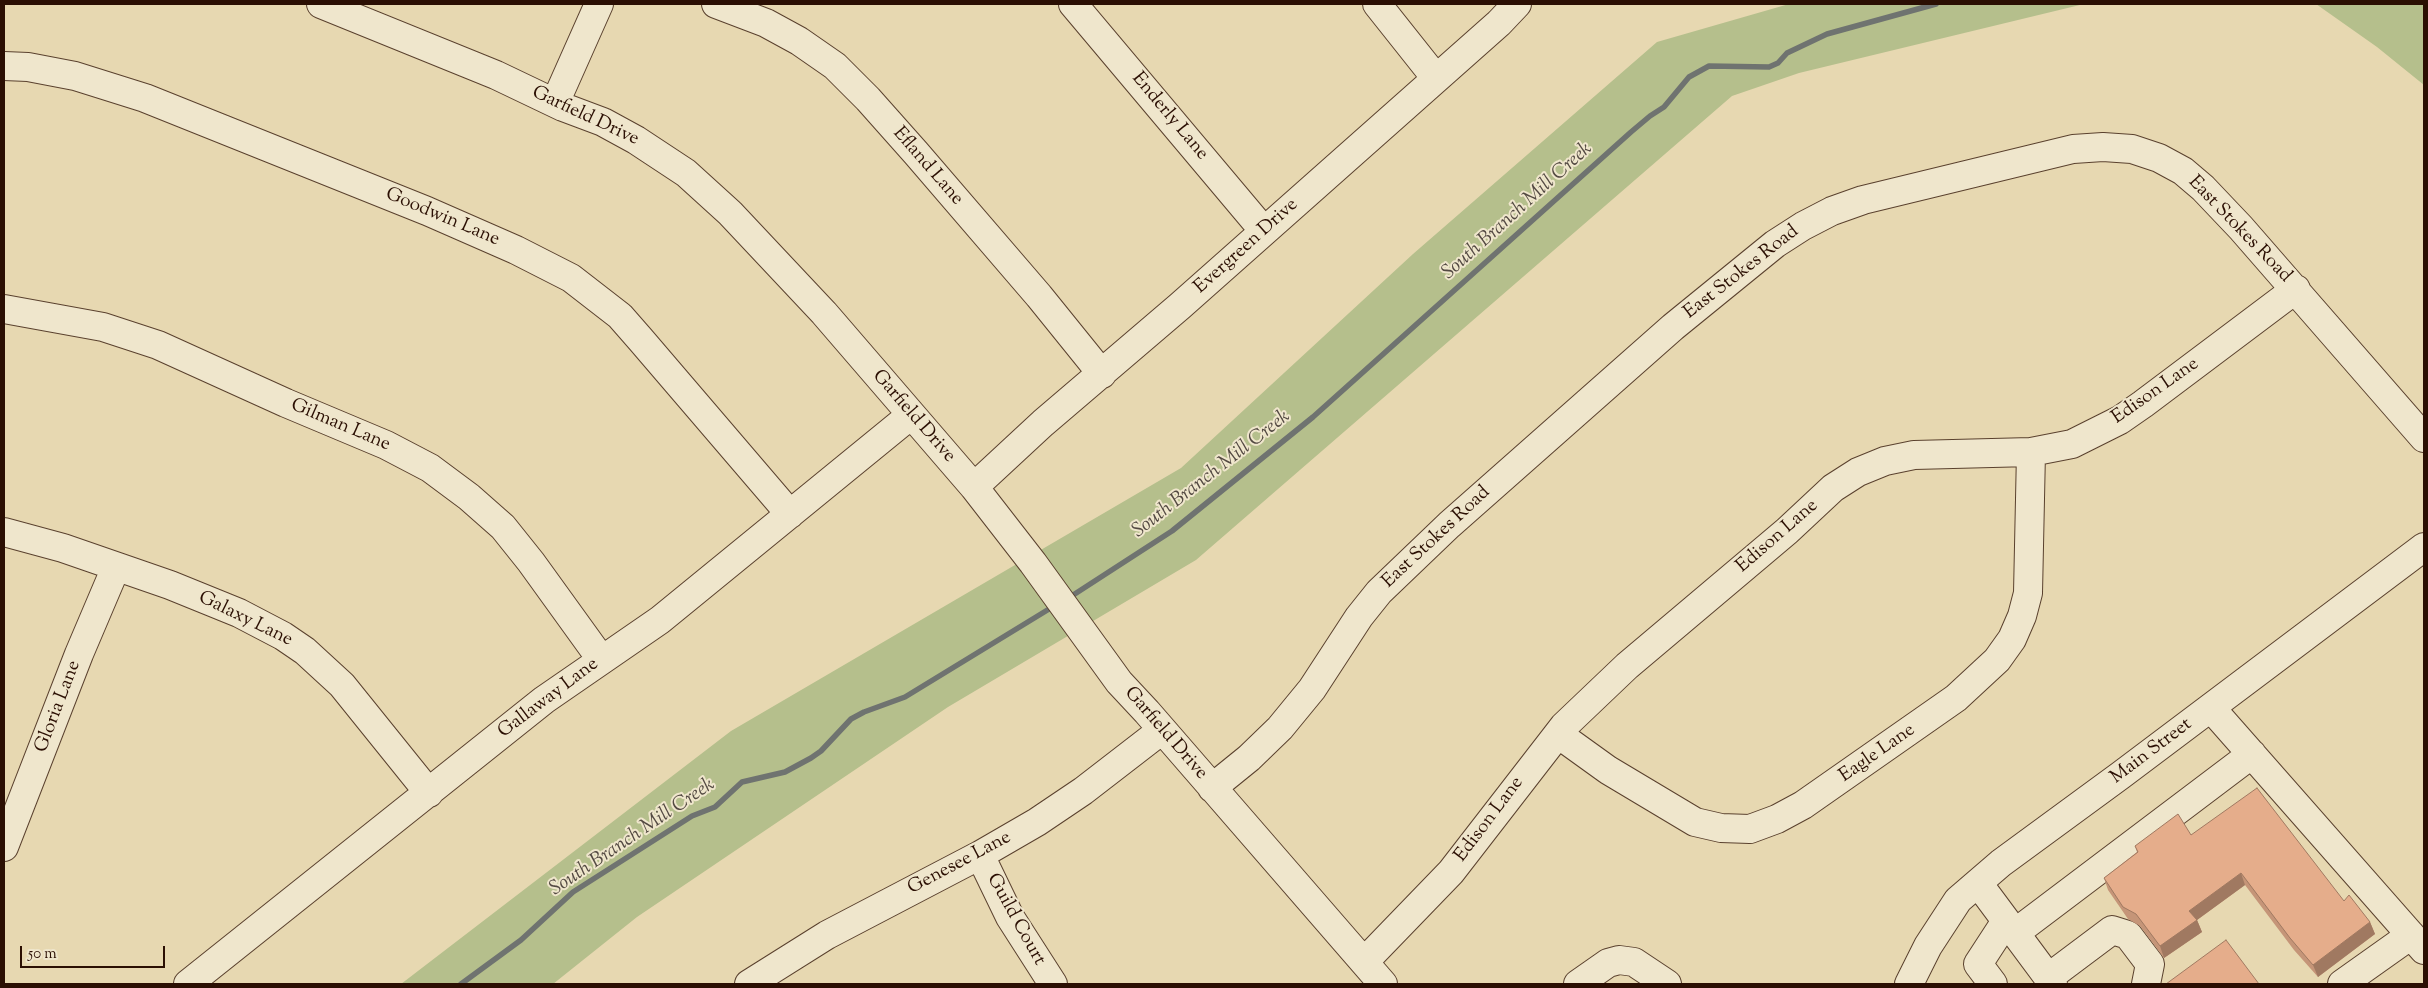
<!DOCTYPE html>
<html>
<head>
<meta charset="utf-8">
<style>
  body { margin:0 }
  #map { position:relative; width:2428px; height:988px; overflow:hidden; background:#e7d8b1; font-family:"Sorts Mill Goudy",serif }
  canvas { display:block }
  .frame { position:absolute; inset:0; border:5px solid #2b0f03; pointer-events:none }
  .scale { position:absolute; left:20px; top:946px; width:145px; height:22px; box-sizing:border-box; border:2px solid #2b0f03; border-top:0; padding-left:6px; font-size:15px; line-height:18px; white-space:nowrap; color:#2b0f03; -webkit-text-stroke:4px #efe6cc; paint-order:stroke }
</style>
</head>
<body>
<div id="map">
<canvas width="2428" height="988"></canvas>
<div class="frame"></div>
<div class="scale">50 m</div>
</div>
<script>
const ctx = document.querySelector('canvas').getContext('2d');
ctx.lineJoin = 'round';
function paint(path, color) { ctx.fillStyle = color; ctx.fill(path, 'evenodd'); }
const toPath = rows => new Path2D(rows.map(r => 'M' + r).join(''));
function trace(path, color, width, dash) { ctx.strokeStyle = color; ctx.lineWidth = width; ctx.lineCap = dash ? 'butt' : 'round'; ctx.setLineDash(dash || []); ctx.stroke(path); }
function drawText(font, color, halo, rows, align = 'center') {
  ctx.font = font + ' "Sorts Mill Goudy",serif'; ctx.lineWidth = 4; ctx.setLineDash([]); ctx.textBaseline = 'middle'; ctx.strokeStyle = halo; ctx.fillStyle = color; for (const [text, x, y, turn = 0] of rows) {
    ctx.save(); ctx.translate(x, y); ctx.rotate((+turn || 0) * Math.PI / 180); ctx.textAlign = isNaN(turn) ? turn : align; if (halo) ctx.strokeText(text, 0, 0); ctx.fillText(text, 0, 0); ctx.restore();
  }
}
paint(toPath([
  [1789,4,2084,4,1799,73,1732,96,1196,560,948,707,637,917,553,984,401,984,731,731,1181,468,1413,254,1657,42],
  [2316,4,2424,4,2424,85,2377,47]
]), '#b5bf8c');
trace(toPath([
  [1067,599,1172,531,1313,417,1631,132,1650,116,1664,107,1689,77,1709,66,1769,67,1778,63,1787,53,1827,34,1936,4],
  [461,984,521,940,573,892,692,816,715,807,742,782,785,772,811,758,821,751,851,719,864,712,905,697,1054,606]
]), '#6f7370', 5.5);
const minor = toPath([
  [321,4,496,75,563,107,603,122,636,140,686,173,730,213,824,313,974,487,1033,563,1119,682,1147,712,1383,984],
  [716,4,766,23,799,41,835,66,868,99,916,153,1039,296,1102,374],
  [1073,4,1264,231],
  [1377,4,1435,77],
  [4,66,28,67,75,76,145,98,427,211,516,250,571,278,620,316,641,340,790,514],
  [555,103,599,4],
  [4,309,103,327,158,345,286,403,386,445,430,468,469,497,503,527,531,562,601,659],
  [974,487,1043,423,1180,306,1499,23,1517,4],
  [4,532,63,548,170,585,239,613,283,636,305,651,342,685,429,793],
  [2211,708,2424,950],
  [1558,734,1608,770,1695,822,1721,828,1750,829,1777,819,1803,805,1956,698,1997,660,2012,639,2022,616,2028,593,2031,452],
  [1212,788,1249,758,1280,728,1312,689,1359,617,1379,592,1449,525,1673,327,1775,244,1803,226,1832,211,1863,200,2073,149,2103,147,2132,149,2159,158,2183,171,2203,188,2241,228,2424,438],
  [4,847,79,654,116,567],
  [980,855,1010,917,1053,984],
  [1978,883,2053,984],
  [2015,933,2252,754],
  [1365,961,1451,872,1564,726,1627,666,1787,531,1833,488,1858,472,1885,461,1914,455,2031,452,2072,444,2120,420,2143,404,2296,289],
  [2048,978,2112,930,2128,935,2150,964,2146,984],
  [188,984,544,700,660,620,911,415],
  [749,984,827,935,980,855,1037,822,1083,791,1162,730],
  [1578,984,1608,963,1619,960,1634,962,1667,984],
  [1909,984,1928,946,1958,900,2001,863,2121,775,2424,547],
  [1993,984,1978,964,2006,921],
  [2342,984,2411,935]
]);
trace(minor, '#5a412e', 30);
trace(minor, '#efe6cc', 28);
paint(toPath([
  [2191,835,2344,901,2370,922,2375,934,2318,977,2294,950,2245,885,2197,920,2202,932,2164,958,2140,926,2128,919,2108,890,2104,878,2137,852,2135,846]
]), '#c59578');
paint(toPath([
  [2241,873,2245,885,2197,920,2202,932,2164,958,2160,946,2189,911],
  [2370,922,2375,934,2318,977,2313,965]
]), '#a07961');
const building = toPath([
  [2257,788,2344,901,2349,895,2370,922,2313,965,2290,938,2241,873,2189,911,2197,920,2160,946,2136,914,2123,907,2104,878,2138,852,2135,846,2178,814,2191,835,2257,788],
  [2226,940,2259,984,2166,984,2226,940]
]);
paint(building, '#e5ad8b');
trace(building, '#a07961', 1);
drawText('19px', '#2b0f03', '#efe6cc', [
  ["Garfield Drive",585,117,25],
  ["Enderly Lane",1169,117,50],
  ["Efland Lane",927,167,49],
  ["Goodwin Lane",442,218,23],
  ["East Stokes Road",2239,230,46],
  ["Evergreen Drive",1247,247,-42],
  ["East Stokes Road",1742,273,-38],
  ["Edison Lane",2156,392,-35],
  ["Garfield Drive",913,417,49],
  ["Gilman Lane",340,426,23],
  ["Edison Lane",1778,537,-41],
  ["East Stokes Road",1437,538,-43],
  ["Galaxy Lane",245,620,26],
  ["Gallaway Lane",549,699,-37],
  ["Gloria Lane",59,707,-69],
  ["Garfield Drive",1165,734,49],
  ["Main Street",2152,752,-37],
  ["Eagle Lane",1878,754,-35],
  ["Edison Lane",1490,820,-53],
  ["Genesee Lane",960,864,-28],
  ["Guild Court",1015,920,61]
]);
drawText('italic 20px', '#534942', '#efe6cc', [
  ["South Branch Mill Creek",1518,212,-42],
  ["South Branch Mill Creek",1212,475,-38],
  ["South Branch Mill Creek",633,838,-34]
]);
</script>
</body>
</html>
